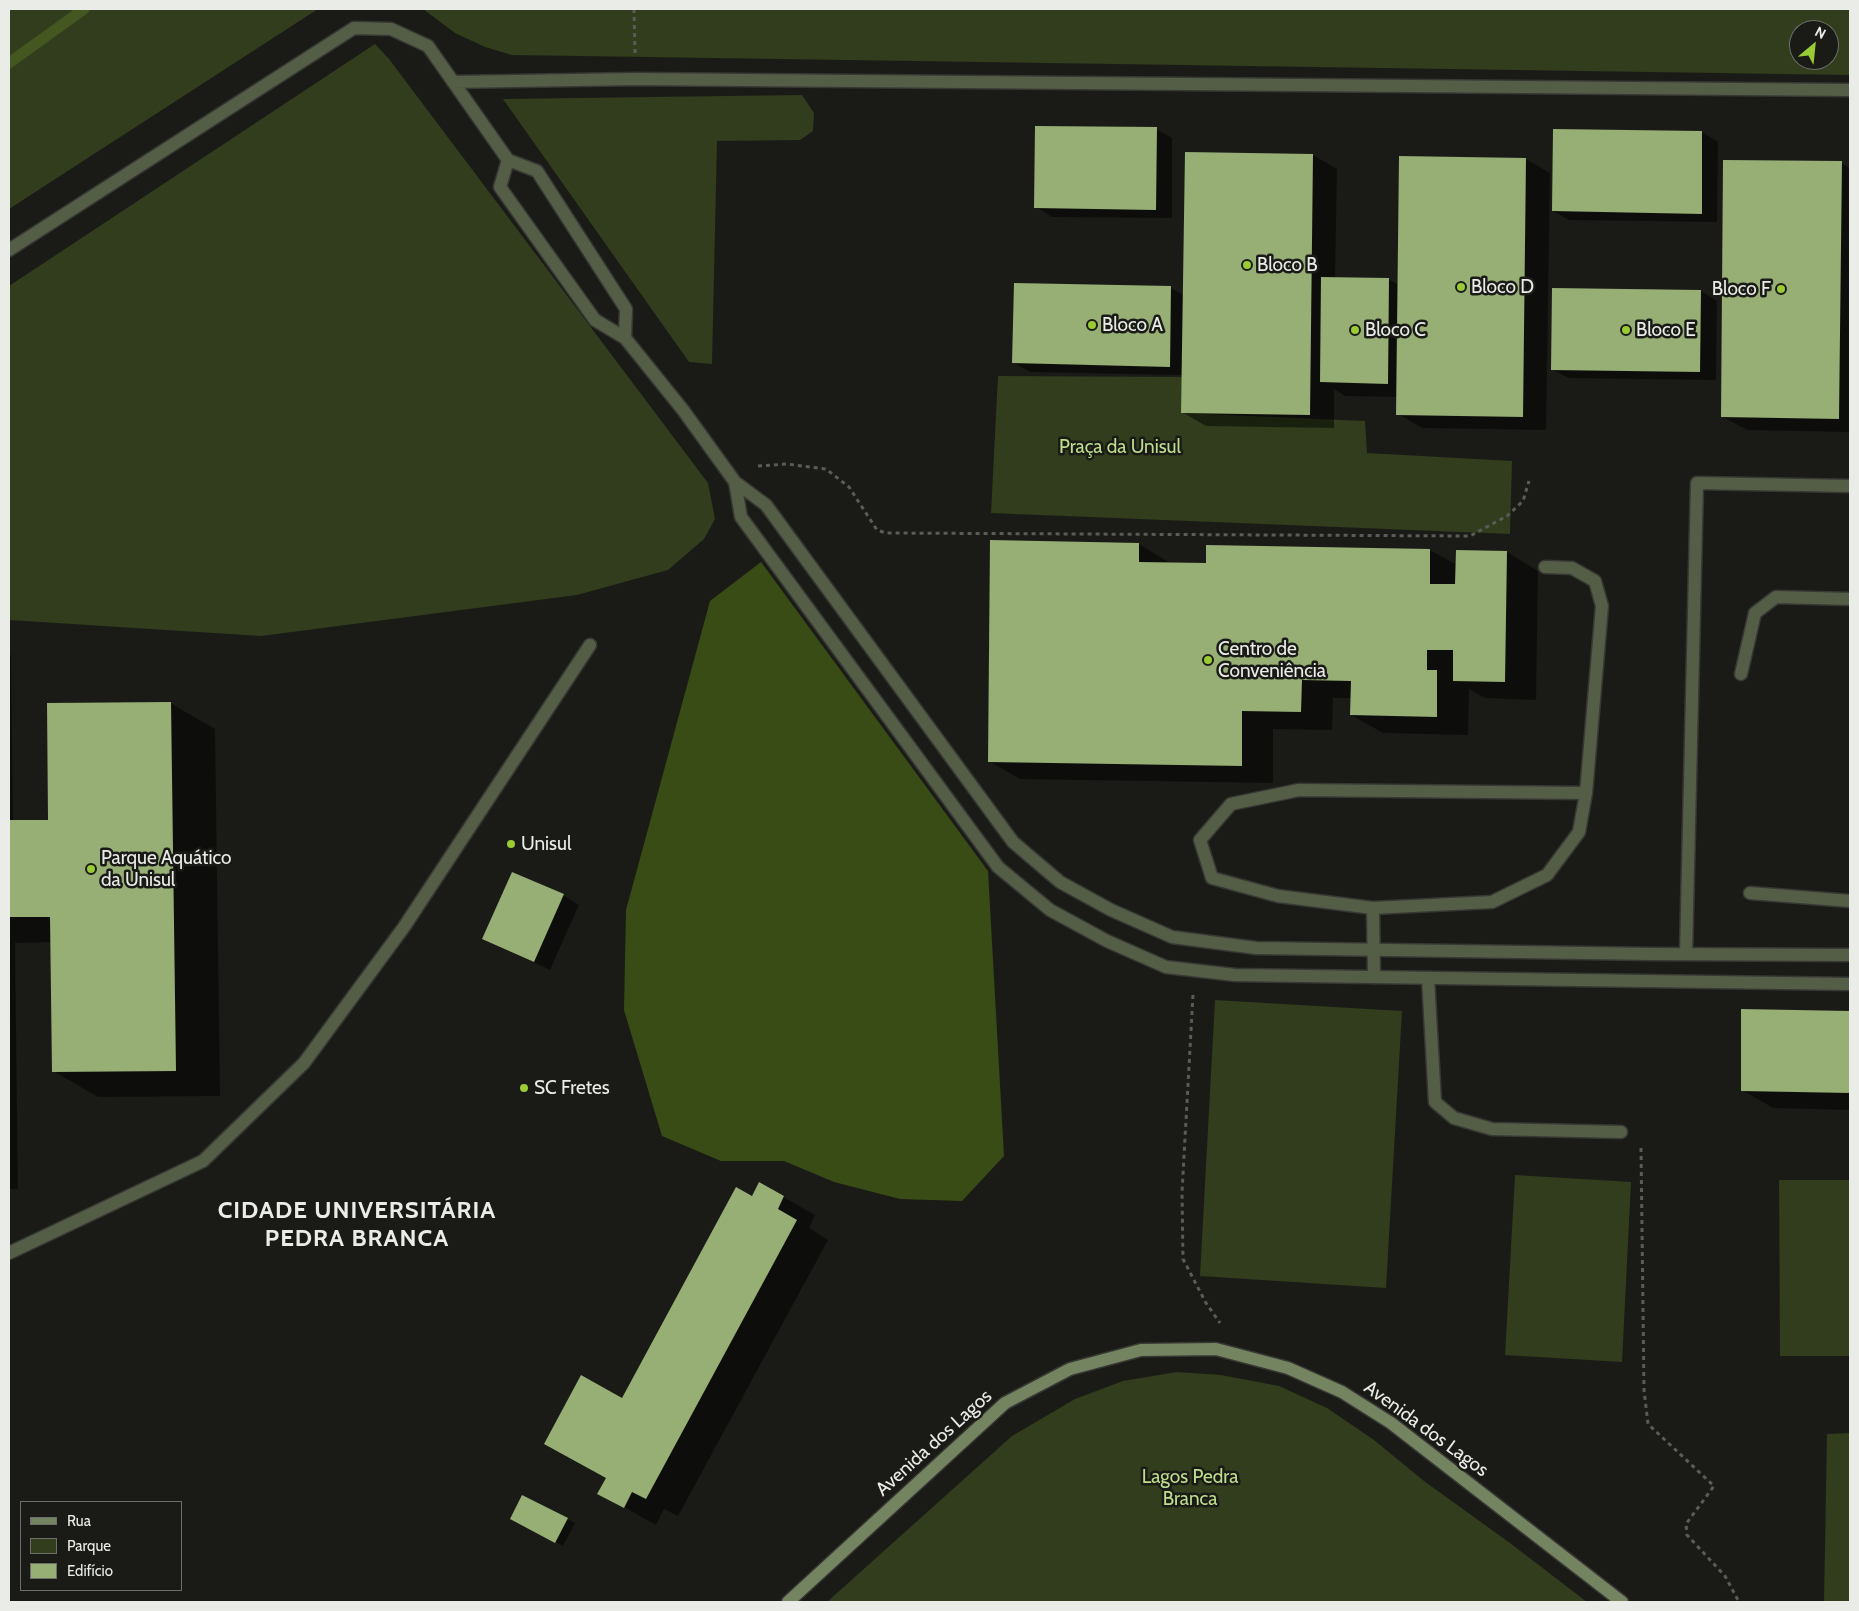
<!DOCTYPE html>
<html>
<head>
<meta charset="utf-8">
<style>
  body { margin:0 }
  #map { position:relative; width:1859px; height:1611px; overflow:hidden; background:#1a1b17; font-family:Cabin,sans-serif }
  canvas { display:block }
  .frame { position:absolute; inset:0; border:10px solid #eaece8; pointer-events:none }
  .legend { position:absolute; left:20px; top:1501px; width:162px; height:90px; box-sizing:border-box; background:#1a1b17; border:1px solid #6d6f6b; margin:0; padding:6px 9px; list-style:none; font-size:15px; color:#eaece8 }
  .legend li { display:flex; align-items:center; gap:10px; height:25px }
  .legend b { width:25px; border:1px solid #6d6f6b }
  .north { position:absolute; left:1789px; top:20px; width:50px; height:50px; box-sizing:border-box; background:#1a1b17; border:1px solid #6d6f6b; border-radius:50%; rotate:28deg; font-size:14px; font-weight:700; line-height:20px; text-align:center; color:#eaece8 }
  .north::after { content:''; display:block; margin:auto; width:18px; height:22px; background:#9acb34; clip-path:polygon(50% 0,100% 100%,50% 72%,0 100%) }
</style>
</head>
<body>
<div id="map">
<canvas width="1859" height="1611"></canvas>
<div class="frame"></div>
<ul class="legend">
<li><b style="height:6px;background:#758460"></b>Rua</li>
<li><b style="height:14px;background:#313d1c"></b>Parque</li>
<li><b style="height:14px;background:#97ae75"></b>Edifício</li>
</ul>
<div class="north">N</div>
</div>
<script>
const ctx = document.querySelector('canvas').getContext('2d');
ctx.lineJoin = 'round';
function paint(path, color) { ctx.fillStyle = color; ctx.fill(path, 'evenodd'); }
const toPath = rows => new Path2D(rows.map(r => 'M' + r).join(''));
function trace(path, color, width, dash) { ctx.strokeStyle = color; ctx.lineWidth = width; ctx.lineCap = dash ? 'butt' : 'round'; ctx.setLineDash(dash || []); ctx.stroke(path); }
function drawText(font, color, halo, rows, align = 'center') {
  ctx.font = font + ' Cabin,sans-serif'; ctx.lineWidth = 5; ctx.setLineDash([]); ctx.textBaseline = 'middle'; ctx.strokeStyle = halo; ctx.fillStyle = color; for (const [text, x, y, turn = 0] of rows) {
    ctx.save(); ctx.translate(x, y); ctx.rotate((+turn || 0) * Math.PI / 180); ctx.textAlign = isNaN(turn) ? turn : align; if (halo) ctx.strokeText(text, 0, 0); ctx.fillText(text, 0, 0); ctx.restore();
  }
}
paint(toPath([
  [9,9,318,9,9,209],
  [423,9,1850,9,1850,75,512,55,485,47,455,33],
  [1799,30,1829,30,1829,60,1799,60],
  [375,44,389,59,708,483,715,519,704,539,668,570,577,595,261,636,9,620,9,286],
  [802,95,814,113,813,131,800,140,717,141,712,364,689,362,503,99],
  [998,376,1182,377,1181,413,1365,421,1367,453,1512,461,1510,534,991,513],
  [1215,1000,1402,1011,1386,1288,1200,1276],
  [1515,1175,1631,1182,1622,1362,1505,1355],
  [1779,1180,1850,1180,1850,1356,1780,1356],
  [1177,1372,1221,1375,1279,1386,1327,1408,1374,1440,1424,1481,1510,1543,1587,1602,827,1602,1012,1436,1075,1399,1123,1381],
  [1850,1433,1850,1602,1824,1602,1827,1434]
]), '#313d1c');
paint(toPath([
  [761,562,988,871,1004,1156,962,1201,900,1199,834,1182,784,1161,721,1161,662,1136,624,1010,626,910,710,601]
]), '#394c16');
paint(toPath([
  [1156,129,1172,138,1172,218,1052,217,1036,207],
  [1702,132,1718,142,1717,222,1569,220,1553,211],
  [1313,155,1337,169,1335,279,1389,280,1399,285,1526,159,1550,173,1546,430,1422,428,1398,414,1398,397,1345,396,1334,389,1334,428,1206,426,1182,412,1183,375,1030,372,1014,363,1015,285,1171,288,1184,295],
  [1841,163,1850,168,1850,432,1747,430,1723,417],
  [1701,291,1717,301,1716,380,1568,378,1552,369],
  [1139,544,1170,563,1207,564,1430,550,1457,565,1507,552,1538,571,1536,700,1485,698,1469,689,1468,735,1383,733,1351,715,1352,698,1333,698,1332,730,1273,729,1273,783,1020,779,989,761],
  [9,653,11,655,13,821,50,821,170,703,215,729,220,1096,98,1097,53,1071,52,942,15,943,18,1189,9,1189],
  [563,895,579,905,550,970,484,939],
  [1743,1010,1850,1012,1850,1110,1773,1108,1742,1090],
  [760,1184,815,1215,809,1228,828,1240,678,1516,664,1509,656,1525,599,1493,607,1478,623,1399],
  [567,1519,575,1523,563,1546,517,1521]
]), '#0007');
trace(toPath([
  [9,63,84,9]
]), '#445721', 11);
paint(toPath([
  [1035,126,1157,127,1156,210,1034,208],
  [1553,129,1702,131,1702,214,1552,211],
  [1185,152,1313,154,1310,415,1181,413],
  [1399,156,1526,158,1523,417,1396,415],
  [1723,160,1842,161,1839,419,1721,417],
  [1321,277,1389,278,1388,384,1320,382],
  [1014,283,1171,286,1170,367,1012,363],
  [1552,288,1701,290,1700,372,1551,370],
  [990,540,1139,543,1139,562,1206,563,1206,545,1430,549,1430,584,1455,584,1456,550,1507,551,1505,682,1453,681,1453,650,1427,650,1427,670,1437,670,1437,717,1350,715,1351,681,1302,680,1301,712,1242,711,1242,766,988,762],
  [171,702,176,1071,52,1072,50,917,9,917,9,820,48,820,47,703],
  [512,872,564,894,534,962,482,939],
  [1741,1009,1850,1011,1850,1093,1741,1091],
  [759,1182,784,1196,778,1209,797,1220,646,1499,632,1492,624,1508,597,1494,606,1478,544,1444,581,1375,622,1398,736,1187,752,1196],
  [522,1495,568,1518,555,1543,510,1519]
]), '#97ae75');
const service = toPath([
  [1545,567,1572,568,1595,581,1602,606,1586,793,1579,832,1547,875,1492,902,1373,908,1278,896,1212,878,1200,840,1231,804,1299,790,1586,793],
  [1741,674,1755,613,1776,597,1850,599],
  [1750,893,1850,901],
  [1373,908,1374,977],
  [1428,978,1435,1102,1454,1118,1492,1129,1621,1132],
  [9,1253,203,1161,304,1063,404,927,590,645]
]);
const minor = toPath([
  [453,82,635,79,1850,90],
  [508,160,500,187,595,320,625,338,683,410,735,482,766,505,1013,842,1060,882,1111,910,1172,937,1256,948,1652,954,1850,955],
  [9,250,354,28,391,29,428,46,508,160,537,171,626,309,625,338],
  [735,482,741,517,998,867,1050,910,1107,941,1166,967,1235,975,1850,984],
  [1686,954,1697,483,1850,486]
]);
const secondary = toPath([
  [788,1602,1005,1403,1070,1369,1141,1350,1216,1349,1288,1368,1342,1392,1391,1423,1622,1602]
]);
trace(service, '#373834', 15);
trace(minor, '#373834', 15);
trace(secondary, '#373834', 15);
trace(toPath([
  [634,9,635,54],
  [758,466,787,464,826,469,849,487,877,530,886,533,1470,536,1507,516,1523,501,1529,481],
  [1193,995,1182,1192,1183,1259,1206,1303,1220,1323],
  [1641,1148,1644,1390,1648,1424,1714,1486,1686,1524,1687,1535,1725,1576,1739,1602]
]), '#5b5c58', 3, [4, 4]);
trace(service, '#545e47', 12);
trace(minor, '#545e47', 12);
trace(secondary, '#758460', 12);
for (const [x, y, r, color] of [
  [1247,265,5,"#9acb34"],
  [1461,287,5,"#9acb34"],
  [1781,289,5,"#9acb34"],
  [1092,325,5,"#9acb34"],
  [1355,330,5,"#9acb34"],
  [1626,330,5,"#9acb34"],
  [1208,660,5,"#9acb34"],
  [511,844,5,"#9acb34"],
  [91,869,5,"#9acb34"],
  [524,1088,5,"#9acb34"]
]) { const dot = new Path2D(); dot.arc(x, y, r, 0, 2 * Math.PI); ctx.fillStyle = color; ctx.fill(dot); trace(dot, '#1a1b17', 2); }
drawText('19px', '#eaece8', '#1a1b17', [
  ["Bloco B",1257,265],
  ["Bloco D",1471,287],
  ["Bloco F",1771,289,"right"],
  ["Bloco A",1102,325],
  ["Bloco C",1365,330],
  ["Bloco E",1636,330],
  ["Centro de",1218,649],
  ["Conveniência",1218,671],
  ["Unisul",521,844],
  ["Parque Aquático",101,858],
  ["da Unisul",101,880],
  ["SC Fretes",534,1088]
], 'left');
drawText('19px', '#bddd8c', '#1a1b17', [
  ["Praça da Unisul",1120,447],
  ["Lagos Pedra",1190,1477],
  ["Branca",1190,1499]
]);
drawText('19px', '#eaece8', '#1a1b17', [
  ["Avenida dos Lagos",1426,1429,36],
  ["Avenida dos Lagos",934,1443,-42]
]);
ctx.letterSpacing = '1px';
drawText('bold 24px', '#eaece8', '#1a1b17', [
  ["CIDADE UNIVERSITÁRIA",357,1211],
  ["PEDRA BRANCA",357,1239]
]);
ctx.letterSpacing = '0px';
</script>
</body>
</html>
